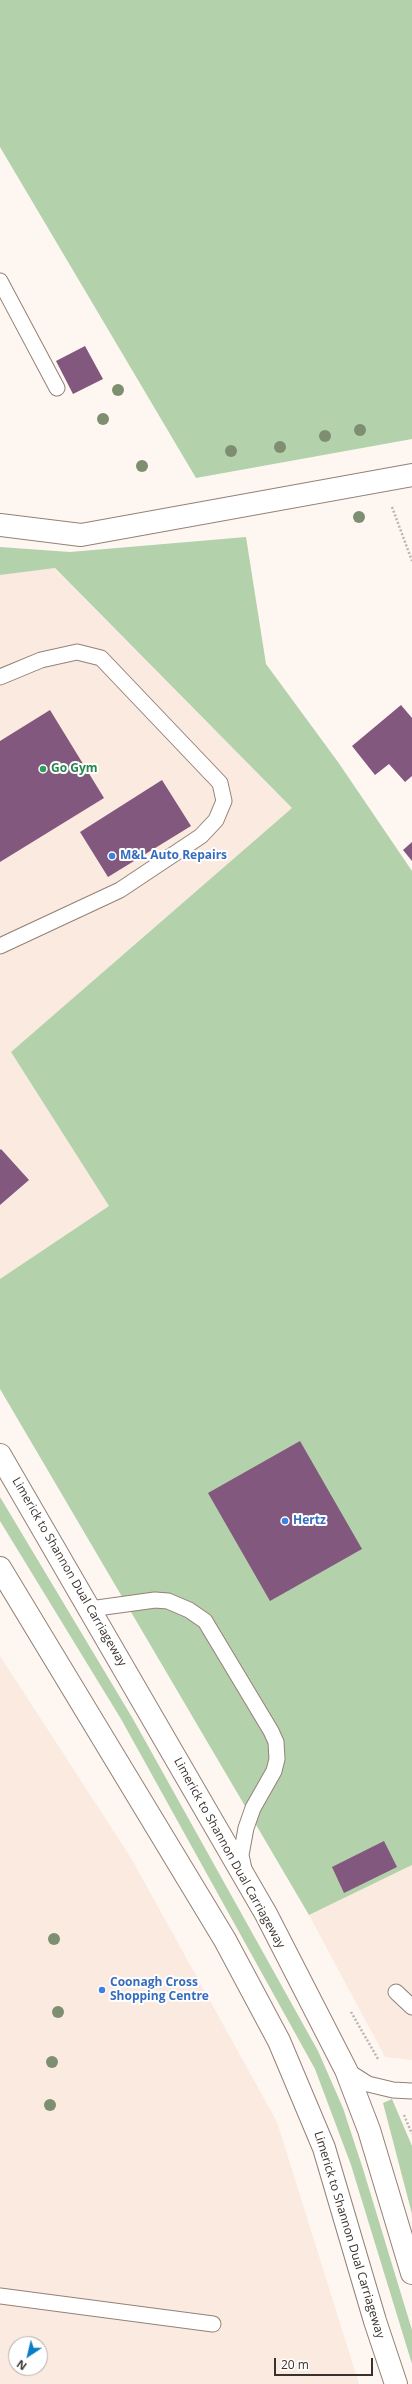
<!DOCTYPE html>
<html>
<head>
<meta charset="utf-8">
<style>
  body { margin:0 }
  #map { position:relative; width:412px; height:2384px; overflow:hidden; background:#fef6f1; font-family:"Open Sans",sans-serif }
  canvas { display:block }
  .north { position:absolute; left:8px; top:2336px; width:40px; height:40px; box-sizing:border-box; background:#fff; border:1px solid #b0adab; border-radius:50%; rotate:215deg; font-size:11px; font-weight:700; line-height:16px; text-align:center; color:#39312d }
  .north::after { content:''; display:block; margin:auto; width:14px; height:18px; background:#0b7dc7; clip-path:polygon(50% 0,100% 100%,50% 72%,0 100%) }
  .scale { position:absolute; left:274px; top:2358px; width:99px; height:18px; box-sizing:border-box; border:2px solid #39312d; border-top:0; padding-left:5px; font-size:12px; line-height:14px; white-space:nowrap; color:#39312d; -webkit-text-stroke:3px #fff; paint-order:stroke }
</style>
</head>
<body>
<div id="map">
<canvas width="412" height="2384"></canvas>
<div class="north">N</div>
<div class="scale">20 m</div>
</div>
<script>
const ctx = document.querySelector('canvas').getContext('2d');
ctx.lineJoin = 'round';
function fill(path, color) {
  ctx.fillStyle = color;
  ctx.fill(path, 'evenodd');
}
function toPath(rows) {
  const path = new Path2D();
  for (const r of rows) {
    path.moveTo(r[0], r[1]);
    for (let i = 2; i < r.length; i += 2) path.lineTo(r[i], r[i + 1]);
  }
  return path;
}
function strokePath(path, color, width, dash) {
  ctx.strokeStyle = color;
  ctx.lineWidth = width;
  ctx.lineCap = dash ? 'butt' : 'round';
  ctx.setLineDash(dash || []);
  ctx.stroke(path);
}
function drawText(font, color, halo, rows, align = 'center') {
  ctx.font = font + ' "Open Sans",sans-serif';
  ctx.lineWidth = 4;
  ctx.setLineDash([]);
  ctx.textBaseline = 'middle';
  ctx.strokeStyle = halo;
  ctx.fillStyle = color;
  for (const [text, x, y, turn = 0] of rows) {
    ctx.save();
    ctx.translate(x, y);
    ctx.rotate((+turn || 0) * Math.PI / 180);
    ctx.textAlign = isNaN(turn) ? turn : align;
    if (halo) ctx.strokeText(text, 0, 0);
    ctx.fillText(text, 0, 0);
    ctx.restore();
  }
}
const built = toPath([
  [54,568,292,808,11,1052,109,1206,0,1279,0,575],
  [0,1656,131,1858,277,2122,359,2384,0,2384],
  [16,2344,40,2344,40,2368,16,2368],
  [412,1865,412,2060,385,2057,309,1915]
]);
const green = toPath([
  [0,0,412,0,412,439,196,478,0,147],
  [246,537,266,664,338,762,412,871,412,1865,309,1915,0,1389,0,1279,109,1206,11,1052,292,808,55,568,0,575,0,547,70,552],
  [0,1497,133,1719,318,2051,343,2108,363,2169,412,2330,412,2364,351,2165,315,2069,121,1719,0,1521],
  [392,2099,412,2146,412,2214,383,2103]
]);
const building = toPath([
  [85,346,103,379,73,394,56,361],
  [401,705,412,718,412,776,405,782,389,764,375,775,352,746],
  [50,710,104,798,0,862,0,741],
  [162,780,191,826,108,877,80,832],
  [412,842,412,861,403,850],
  [1,1149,29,1180,0,1205,0,1150],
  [300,1441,362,1549,270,1601,208,1493],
  [384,1841,397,1867,344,1893,332,1867]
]);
const path = toPath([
  [392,507,412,561],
  [351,2012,378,2059],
  [404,2115,412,2134]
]);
const service = toPath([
  [0,281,57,388],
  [0,677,41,660,77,652,101,658,220,783,224,801,216,820,201,836,120,890,0,946],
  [90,1609,155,1600,168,1601,189,1610,205,1621,271,1731,276,1742,277,1759,274,1771,253,1808,246,1828,241,1855,244,1869],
  [396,1992,412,2007],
  [346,2070,368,2084,393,2090,412,2091],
  [0,2296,213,2324]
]);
const minor = toPath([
  [0,525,81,535,412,475]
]);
const secondary = toPath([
  [0,1455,266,1914,346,2070,369,2130,412,2273],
  [0,1568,225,1940,279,2041,324,2148,375,2321,396,2384]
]);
const trees = [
  [118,390],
  [103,419],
  [360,430],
  [325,436],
  [280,447],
  [231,451],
  [142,466],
  [359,517],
  [54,1939],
  [58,2012],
  [52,2062],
  [50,2105]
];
const markers = [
  [43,769,4,"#2e9e5b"],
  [112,856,4,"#3f7fe0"],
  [285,1521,4,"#3f7fe0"],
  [102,1990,4,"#3f7fe0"]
];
const leisureNames = [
  ["Go Gym",51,769]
];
const shopNames = [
  ["M&L Auto Repairs",120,856],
  ["Hertz",293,1521],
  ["Coonagh Cross",110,1983],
  ["Shopping Centre",110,1997]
];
const streetNames = [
  ["Limerick to Shannon Dual Carriageway",69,1572,60],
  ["Limerick to Shannon Dual Carriageway",229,1853,61],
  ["Limerick to Shannon Dual Carriageway",349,2235,73]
];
fill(built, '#fbeae0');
fill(green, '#b3d1ab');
fill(building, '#82587f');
strokePath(service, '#948177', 17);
strokePath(minor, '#948177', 24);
strokePath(secondary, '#948177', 24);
strokePath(path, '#bdb5b0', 2.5, [2, 2]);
strokePath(service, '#fff', 15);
strokePath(minor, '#fff', 22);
strokePath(secondary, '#fff', 22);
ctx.fillStyle = '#7e8f71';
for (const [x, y] of trees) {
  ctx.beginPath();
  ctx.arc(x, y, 6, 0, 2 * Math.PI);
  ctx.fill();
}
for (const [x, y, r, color] of markers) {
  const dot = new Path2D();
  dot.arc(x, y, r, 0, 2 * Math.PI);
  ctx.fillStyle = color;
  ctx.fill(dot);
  strokePath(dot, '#fff', 1.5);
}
drawText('bold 12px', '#27864d', '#fff', leisureNames, 'left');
drawText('bold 12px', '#366cbe', '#fff', shopNames, 'left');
drawText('12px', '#39312d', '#fff', streetNames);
</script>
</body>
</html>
